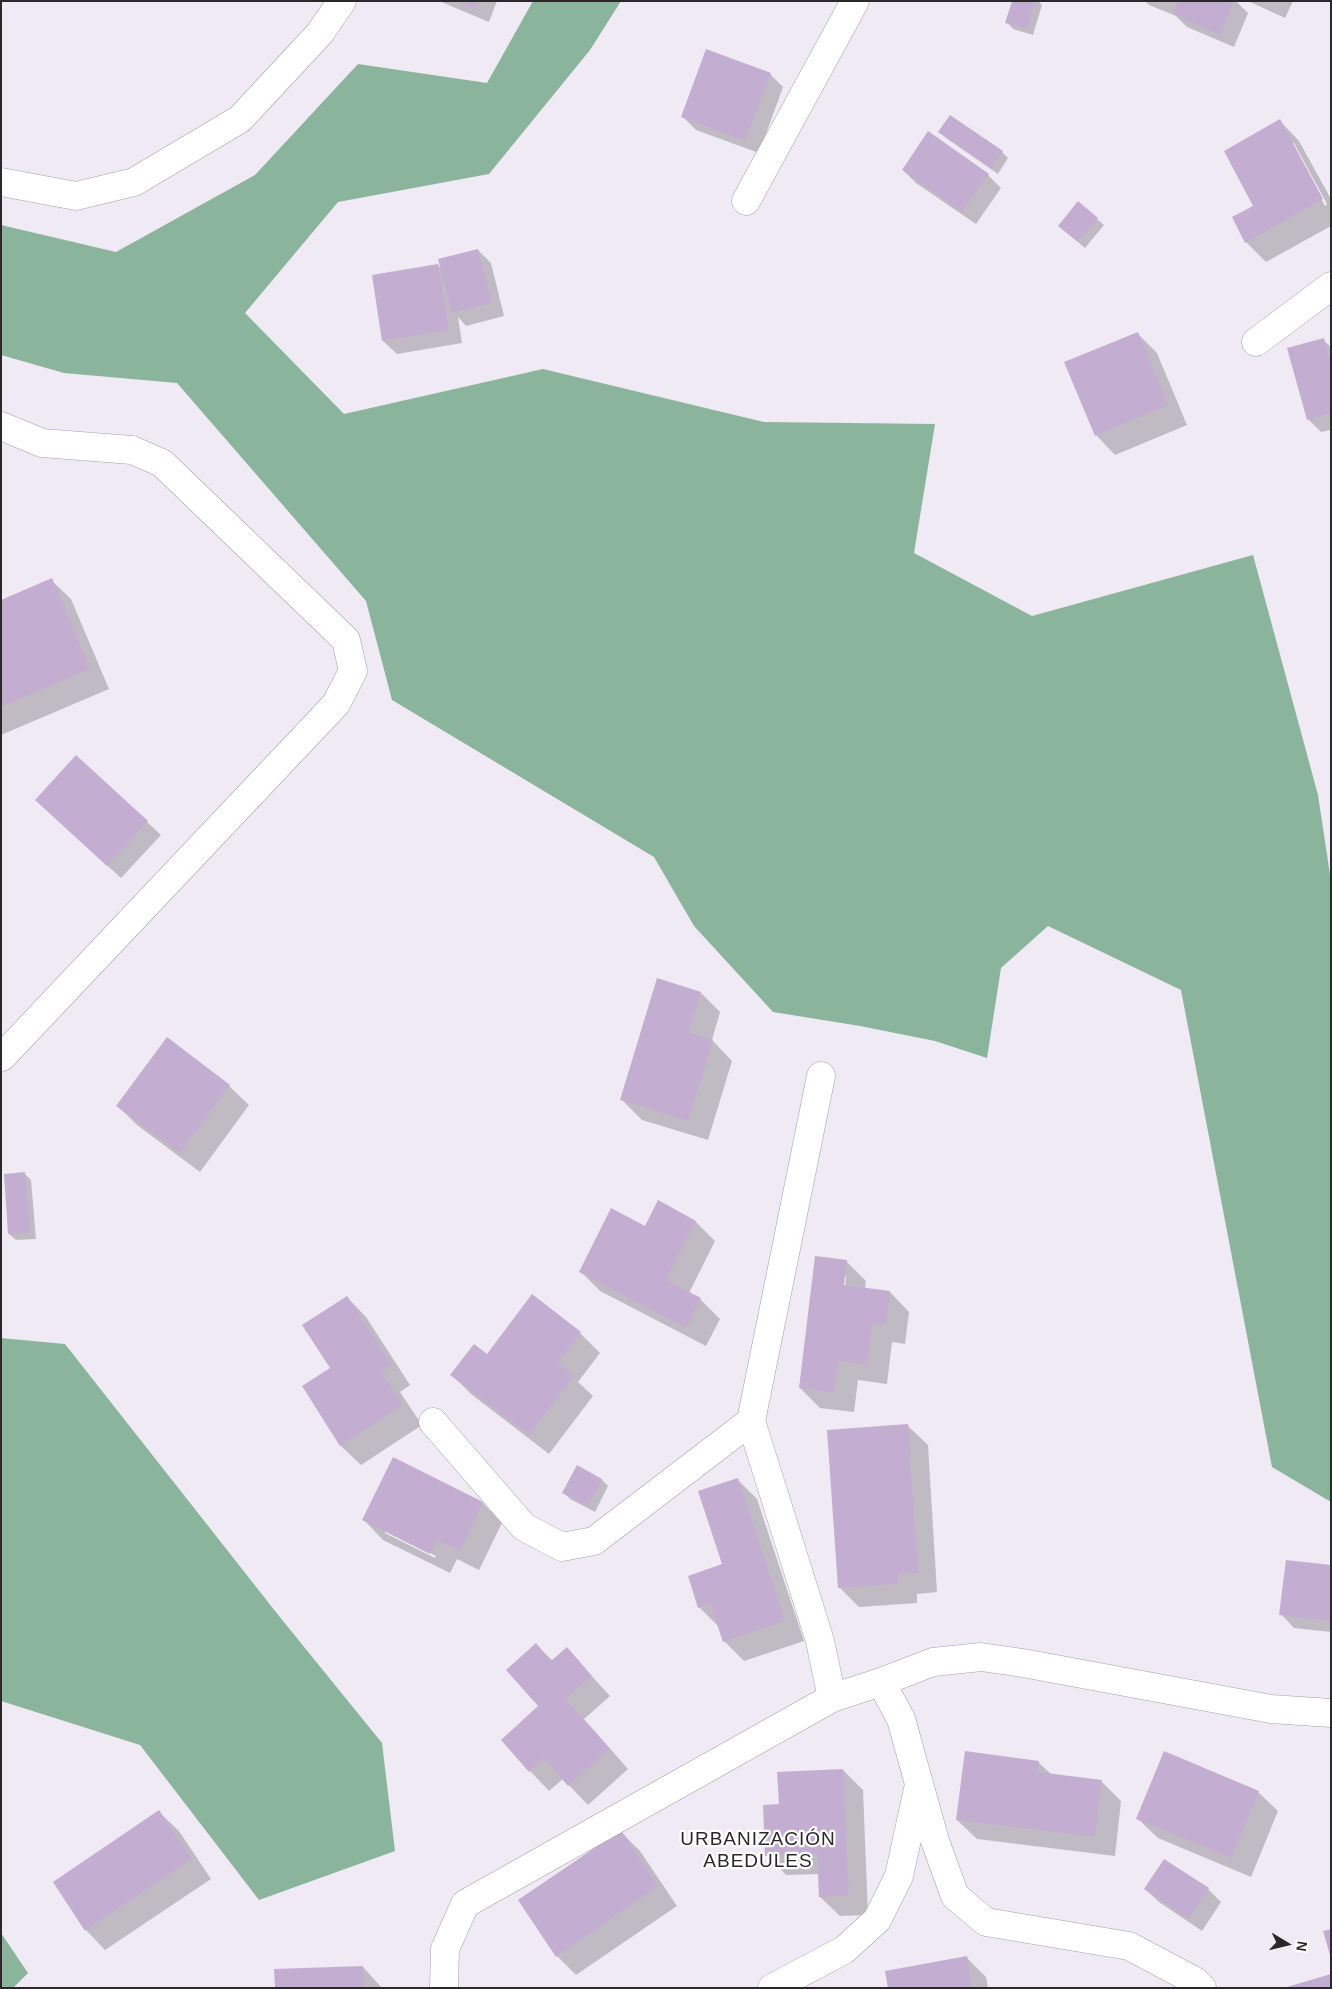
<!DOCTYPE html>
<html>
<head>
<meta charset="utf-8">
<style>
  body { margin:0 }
  #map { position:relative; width:1332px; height:1989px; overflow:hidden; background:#f0eaf4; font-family:Helvetica,sans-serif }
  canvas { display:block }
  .frame { position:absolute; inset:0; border:2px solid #2b282c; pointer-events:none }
  .north { position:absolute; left:1262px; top:1919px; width:50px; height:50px; -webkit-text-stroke:4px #fff; paint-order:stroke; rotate:99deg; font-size:14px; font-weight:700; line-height:20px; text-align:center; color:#2b282c }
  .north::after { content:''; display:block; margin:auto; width:18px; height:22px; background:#2b282c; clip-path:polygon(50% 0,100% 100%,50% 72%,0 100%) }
</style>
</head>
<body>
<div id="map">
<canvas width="1332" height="1989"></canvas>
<div class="frame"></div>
<div class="north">N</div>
</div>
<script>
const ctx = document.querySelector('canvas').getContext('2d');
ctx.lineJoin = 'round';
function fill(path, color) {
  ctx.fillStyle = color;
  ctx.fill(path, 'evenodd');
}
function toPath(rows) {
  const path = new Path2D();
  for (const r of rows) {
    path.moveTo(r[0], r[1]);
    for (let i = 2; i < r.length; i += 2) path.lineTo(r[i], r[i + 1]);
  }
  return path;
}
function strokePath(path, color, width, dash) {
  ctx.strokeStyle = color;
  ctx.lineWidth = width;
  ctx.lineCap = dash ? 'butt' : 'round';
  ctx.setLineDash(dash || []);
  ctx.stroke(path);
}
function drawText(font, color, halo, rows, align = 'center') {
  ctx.font = font + ' Helvetica,sans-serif';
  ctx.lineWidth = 4.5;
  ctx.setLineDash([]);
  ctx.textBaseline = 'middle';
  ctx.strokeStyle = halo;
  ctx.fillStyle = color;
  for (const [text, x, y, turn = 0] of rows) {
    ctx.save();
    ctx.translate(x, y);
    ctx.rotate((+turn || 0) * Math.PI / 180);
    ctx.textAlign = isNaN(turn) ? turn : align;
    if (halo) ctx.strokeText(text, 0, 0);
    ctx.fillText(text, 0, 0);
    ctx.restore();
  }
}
const forest = toPath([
  [533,1,621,1,590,50,489,174,338,202,245,313,344,414,543,369,764,422,935,424,914,553,1032,616,1253,555,1318,795,1331,881,1331,1502,1272,1467,1181,990,1048,926,1001,968,987,1058,935,1041,860,1026,773,1012,694,926,654,857,392,700,366,601,177,383,64,373,1,355,1,225,116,252,255,175,358,64,487,83],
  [1,1338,65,1344,279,1616,382,1743,395,1851,259,1900,140,1745,1,1701],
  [1,1933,28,1973,13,1988,1,1988]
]);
const shadow = toPath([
  [439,1,497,1,489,22],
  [1013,1,1038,1,1042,5,1033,35,1013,29,1007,22],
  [1145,1,1236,1,1248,13,1234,47,1187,27,1176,16,1149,5],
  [1248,1,1293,1,1285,18],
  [770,74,783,87,759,153,696,130,683,117],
  [1280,121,1299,141,1331,199,1331,226,1266,262,1246,242],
  [1291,143,1294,143,1327,204,1325,206],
  [940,132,1002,152,1008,158,998,174,946,138],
  [903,170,988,175,1001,188,976,224,916,183],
  [1097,219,1104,225,1085,248,1066,232],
  [478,250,491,263,504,316,466,326,458,317,462,343,397,354,383,341,438,265,442,270],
  [1137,333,1157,353,1187,425,1115,455,1096,435],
  [1323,340,1331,347,1331,430,1321,432,1308,419],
  [51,580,71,599,109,689,1,735,1,601],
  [76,756,161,835,121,878,50,813],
  [701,993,720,1012,712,1040,732,1061,708,1140,642,1120,622,1100],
  [229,1086,249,1105,200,1172,137,1125,118,1106],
  [25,1174,31,1180,36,1239,16,1240,9,1234],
  [696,1222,715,1241,689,1293,700,1299,720,1319,706,1346,600,1291,581,1272],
  [846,1261,866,1281,865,1289,890,1292,909,1312,905,1344,892,1342,887,1384,858,1380,854,1412,820,1408,800,1388],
  [844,1276,846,1276,845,1292,842,1291],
  [533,1296,580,1333,600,1353,578,1382,593,1396,549,1454,471,1394,452,1375,487,1356],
  [347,1297,366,1317,410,1385,400,1392,422,1425,361,1465,341,1446,304,1387,332,1368],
  [908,1426,928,1445,937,1592,917,1594,917,1603,859,1607,839,1587],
  [394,1459,483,1503,502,1523,479,1570,457,1559,450,1573,383,1540,364,1520],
  [385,1530,436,1556,435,1558,385,1533],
  [577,1466,602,1480,608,1486,595,1512,570,1499,564,1492],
  [737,1479,757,1499,804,1641,744,1661,724,1641,719,1627,699,1607,724,1565],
  [1331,1566,1331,1632,1294,1628,1281,1614],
  [536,1645,553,1661,567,1649,610,1696,584,1719,628,1769,588,1805,563,1779,549,1791,530,1771,540,1706],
  [1038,1762,1052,1775,1101,1781,1121,1801,1115,1856,977,1839,957,1820],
  [843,1770,863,1790,868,1915,840,1916,820,1897,819,1874,786,1875,767,1855,780,1806],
  [1258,1792,1278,1811,1251,1877,1158,1838,1138,1819],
  [159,1812,179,1831,211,1879,105,1950,86,1930],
  [621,1832,640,1851,677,1906,576,1975,557,1956],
  [1145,1889,1208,1889,1221,1902,1202,1931,1159,1902],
  [966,1957,986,1977,988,1988,889,1988],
  [363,1967,382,1988,276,1988]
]);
const building = toPath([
  [456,1,479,1,476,9],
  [1012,1,1035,1,1027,29,1005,23],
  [1178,1,1234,1,1220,35,1173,14],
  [706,49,771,73,745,141,681,117],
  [950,115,1003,151,991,168,938,132],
  [1280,119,1323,199,1245,243,1232,217,1253,206,1224,151],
  [928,131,989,174,962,212,902,170],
  [1078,201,1098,218,1078,242,1058,226],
  [478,249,492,303,452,313,438,259],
  [438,264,449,330,382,341,372,275],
  [1138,332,1168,405,1095,436,1064,362],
  [1324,338,1331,364,1331,413,1307,420,1287,348],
  [52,578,90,669,1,707,1,600],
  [76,755,148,821,107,866,35,800],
  [657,978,701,992,689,1032,713,1040,688,1121,620,1100],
  [167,1037,230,1085,180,1153,116,1106],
  [25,1172,30,1233,8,1234,4,1174],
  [658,1200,696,1221,666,1280,701,1298,686,1328,579,1272,611,1208,645,1226],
  [815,1256,847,1260,844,1285,890,1291,886,1325,873,1323,867,1365,838,1361,834,1393,799,1388],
  [532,1294,581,1332,558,1363,574,1376,529,1435,450,1375,474,1344,487,1354],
  [347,1296,392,1365,381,1372,403,1405,340,1446,302,1386,330,1368,302,1325],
  [908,1424,918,1573,898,1574,898,1584,838,1588,827,1430],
  [393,1457,483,1502,460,1551,437,1540,430,1554,362,1520],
  [577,1465,602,1479,588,1506,562,1493],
  [738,1478,785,1621,723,1642,710,1603,698,1608,688,1576,722,1564,698,1491],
  [1286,1560,1331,1565,1331,1621,1279,1615],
  [536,1643,551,1661,567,1647,592,1676,565,1699,610,1749,568,1786,544,1758,529,1772,501,1740,538,1706,506,1670],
  [965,1751,1039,1761,1038,1772,1102,1780,1095,1837,956,1820],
  [1164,1751,1259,1791,1231,1858,1136,1819],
  [843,1769,849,1896,819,1897,817,1854,765,1856,763,1805,779,1804,777,1772],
  [159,1810,192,1859,85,1931,53,1882],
  [621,1830,658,1886,556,1957,518,1900],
  [1164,1859,1209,1888,1189,1919,1144,1889],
  [1331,1929,1331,1955,1330,1955,1323,1931],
  [967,1956,972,1988,888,1988,885,1971],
  [363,1966,364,1988,275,1988,274,1969],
  [1331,1974,1331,1988,1287,1988,1287,1987]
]);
const minor = toPath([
  [1,182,76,196,134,182,240,119,320,33,342,1],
  [746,201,855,1],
  [1256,342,1331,286],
  [1,426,42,443,132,450,162,463,346,640,353,671,336,704,2,1057],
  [821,1076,751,1421,820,1641,832,1698],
  [433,1422,524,1527,562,1547,594,1541,751,1421],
  [881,1682,901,1719,935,1841,955,1896,986,1922,1129,1946,1195,1981,1202,1988],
  [444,1988,445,1949,465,1904,832,1698,881,1682,933,1662,981,1657,1023,1663,1271,1709,1331,1713],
  [772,1988,844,1950,877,1920,899,1876,918,1789]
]);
const neighbourhoodNames = [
  ["URBANIZACIÓN",758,1840],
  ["ABEDULES",758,1862]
];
fill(forest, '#8bb49c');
fill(shadow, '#0003');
fill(building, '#c3add1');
strokePath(minor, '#a5a0a9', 29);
strokePath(minor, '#fff', 28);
ctx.letterSpacing = '1px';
drawText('19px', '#2b282c', '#fff', neighbourhoodNames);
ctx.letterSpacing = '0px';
</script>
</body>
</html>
